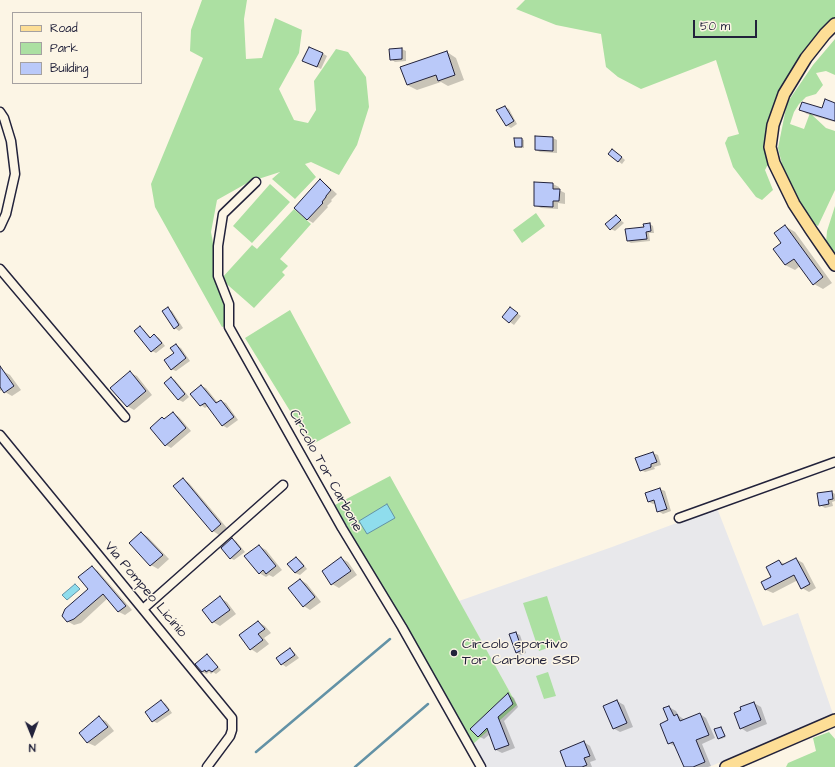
<!DOCTYPE html>
<html>
<head>
<meta charset="utf-8">
<style>
  body { margin:0 }
  #map { position:relative; width:835px; height:767px; overflow:hidden; background:#fcf5e5; font-family:"Architects Daughter",sans-serif }
  canvas { display:block }
  .legend { position:absolute; left:12px; top:12px; width:130px; height:72px; box-sizing:border-box; background:#fcf5e5; border:1px solid #a5a1a1; margin:0; padding:5px 7px; list-style:none; font-size:12px; color:#22223b }
  .legend li { display:flex; align-items:center; gap:8px; height:20px }
  .legend b { width:20px; border:1px solid #a5a1a1 }
  .north { position:absolute; left:12px; top:715px; width:40px; height:40px; -webkit-text-stroke:3px #fcf5e5; paint-order:stroke; rotate:179deg; font-size:11px; font-weight:700; line-height:16px; text-align:center; color:#22223b }
  .north::after { content:''; display:block; margin:auto; width:14px; height:18px; background:#22223b; clip-path:polygon(50% 0,100% 100%,50% 72%,0 100%) }
  .scale { position:absolute; left:693px; top:20px; width:64px; height:18px; box-sizing:border-box; border:2px solid #22223b; border-top:0; padding-left:5px; font-size:12px; line-height:14px; white-space:nowrap; color:#22223b; -webkit-text-stroke:3px #fcf5e5; paint-order:stroke }
</style>
</head>
<body>
<div id="map">
<canvas width="835" height="767"></canvas>
<ul class="legend">
<li><b style="height:5px;background:#fdde96"></b>Road</li>
<li><b style="height:11px;background:#ace0a2"></b>Park</li>
<li><b style="height:11px;background:#bac9f9"></b>Building</li>
</ul>
<div class="north">N</div>
<div class="scale">50 m</div>
</div>
<script>
const ctx = document.querySelector('canvas').getContext('2d');
ctx.lineJoin = 'round';
function fill(path, color) {
  ctx.fillStyle = color;
  ctx.fill(path, 'evenodd');
}
function toPath(rows) {
  const path = new Path2D();
  for (const r of rows) {
    path.moveTo(r[0], r[1]);
    for (let i = 2; i < r.length; i += 2) path.lineTo(r[i], r[i + 1]);
  }
  return path;
}
function strokePath(path, color, width, dash) {
  ctx.strokeStyle = color;
  ctx.lineWidth = width;
  ctx.lineCap = dash ? 'butt' : 'round';
  ctx.setLineDash(dash || []);
  ctx.stroke(path);
}
function drawText(font, color, halo, rows, align = 'center') {
  ctx.font = font + ' "Architects Daughter",sans-serif';
  ctx.lineWidth = 3;
  ctx.setLineDash([]);
  ctx.textBaseline = 'middle';
  ctx.strokeStyle = halo;
  ctx.fillStyle = color;
  for (const [text, x, y, turn = 0] of rows) {
    ctx.save();
    ctx.translate(x, y);
    ctx.rotate((+turn || 0) * Math.PI / 180);
    ctx.textAlign = isNaN(turn) ? turn : align;
    if (halo) ctx.strokeText(text, 0, 0);
    ctx.fillText(text, 0, 0);
    ctx.restore();
  }
}
const built = toPath([
  [717,508,763,626,798,613,833,714,709,767,486,767,472,745,517,705,459,601,612,547]
]);
const green = toPath([
  [202,0,247,0,244,19,246,59,262,58,275,18,302,30,299,53,279,89,294,120,308,123,316,110,314,81,336,49,348,52,366,77,369,107,357,145,339,175,311,162,305,164,316,177,295,199,272,179,280,172,249,182,217,200,211,232,219,276,231,324,222,327,155,207,151,184,203,58,190,51,191,30],
  [525,0,835,0,835,21,801,61,778,94,772,109,766,134,766,148,768,164,765,170,773,190,762,200,756,197,733,167,725,143,728,137,739,134,716,60,641,89,618,77,606,67,601,34,556,25,516,9],
  [835,39,835,75,826,71,816,73,823,85,816,94,806,97,799,104,794,112,790,124,804,129,810,113,826,128,835,131,835,190,818,226,812,223,784,172,778,148,787,103,813,65],
  [270,184,290,202,252,243,233,226],
  [835,206,835,255,826,243,827,231],
  [294,209,311,224,280,259,288,266,282,272,285,275,254,308,221,279,252,245,257,249],
  [536,213,545,226,522,243,513,230],
  [290,310,351,423,311,445,245,338],
  [390,476,517,705,472,745,335,505],
  [547,596,562,643,539,651,523,603],
  [548,672,556,696,544,699,536,676],
  [829,732,835,739,835,767,786,767,788,763,816,751,813,738]
]);
const water = toPath([
  [387,504,395,518,367,534,359,521,387,504],
  [75,584,80,589,67,600,62,595,75,584]
]);
const shadow = toPath([
  [402,49,406,51,406,61,395,62,391,59],
  [447,52,456,58,464,80,448,86,441,82,417,90,407,85],
  [322,53,327,56,321,69,304,61],
  [835,104,835,122,807,114,801,110,822,109],
  [505,107,509,109,517,124,511,128,506,125],
  [553,138,557,140,557,153,540,152,536,150],
  [522,139,524,140,524,148,516,147],
  [617,153,625,160,622,164,618,161],
  [320,181,326,184,337,194,331,200,332,201,327,206,328,207,313,223,308,220,295,208],
  [535,183,553,184,559,187,559,190,565,193,565,204,558,203,558,209,541,208,535,205],
  [616,216,624,223,615,231,611,229],
  [650,224,653,226,654,233,649,233,650,241,631,243,628,241],
  [785,226,795,232,832,283,823,289,814,284,800,266,795,270,785,265,782,243],
  [168,309,172,311,183,328,179,331,175,328],
  [514,311,521,316,514,325,503,317],
  [140,327,144,330,151,338,154,335,159,338,165,346,156,353,152,351],
  [176,345,181,348,190,361,176,371,171,369],
  [3,371,10,375,21,390,12,396,5,392,3,389,0,391,0,373],
  [130,373,137,376,152,395,134,410,127,406],
  [171,378,175,380,189,397,183,402,179,400,165,383],
  [201,386,206,388,218,403,221,401,226,403,238,420,227,428,222,425,208,406,205,408,201,405],
  [173,413,179,417,191,431,171,448,166,445,165,420],
  [653,453,658,455,661,465,654,467,655,469,645,472,641,470],
  [183,479,189,483,227,528,219,535,213,531],
  [660,489,665,491,671,511,663,514,658,511,656,503,653,504,649,502,646,493],
  [832,492,835,494,835,501,832,502,833,506,825,508,820,505],
  [142,533,148,537,169,559,158,569,151,565],
  [232,539,236,541,245,552,234,560,230,558],
  [259,546,266,550,282,570,273,577,269,575,266,577,259,573],
  [297,558,301,561,307,569,300,575,295,573,289,565],
  [341,558,348,562,357,575,339,588,332,584],
  [796,559,803,563,816,588,809,592,802,588,798,580,773,593,766,590,762,582,772,577,779,561,785,564],
  [92,567,98,571,132,610,125,615,119,612,108,598,81,623,74,625,67,621,89,589],
  [301,580,307,584,321,602,310,610,304,606],
  [220,598,227,602,236,614,220,626,213,622,203,610],
  [258,622,265,626,271,633,264,638,269,644,257,653,251,649],
  [515,633,520,635,526,653,521,655,516,652],
  [290,649,294,652,299,658,286,667,282,664],
  [207,655,211,658,221,670,216,674,213,672,211,674,209,672,207,674,202,672],
  [508,694,514,698,518,707,504,721,515,748,502,753,496,750,490,734,484,739,478,736],
  [161,701,166,704,172,713,157,723,153,721],
  [617,701,624,705,633,727,620,732,613,728],
  [754,703,761,707,767,724,747,732,741,728],
  [669,707,676,711,679,716,685,720,700,714,706,718,715,738,702,744,711,766,708,767,685,767,676,747,669,743],
  [99,718,106,721,114,731,95,746,88,743,80,733],
  [720,728,722,729,726,737,721,739,719,738],
  [584,742,590,746,596,760,590,762,592,767,567,767]
]);
const stream = toPath([
  [256,752,390,639],
  [355,767,428,704]
]);
const building = toPath([
  [309,47,323,53,317,67,302,61,309,47],
  [402,48,402,59,390,60,389,49,402,48],
  [447,51,455,75,438,81,436,75,407,85,400,67,447,51],
  [825,99,835,103,835,121,799,110,802,102,822,108,825,99],
  [505,106,514,121,506,126,496,110,505,106],
  [535,136,553,137,553,151,535,150,535,136],
  [514,138,522,138,522,147,515,147,514,138],
  [612,149,622,157,618,162,608,154,612,149],
  [320,179,331,190,326,196,326,197,322,202,323,203,307,220,294,208,320,179],
  [534,182,553,183,553,189,560,189,559,201,553,201,553,207,534,206,534,182],
  [616,215,621,220,610,230,605,224,616,215],
  [650,223,651,231,646,232,647,239,627,241,625,229,644,227,643,224,650,223],
  [785,225,823,277,813,285,794,259,785,265,773,249,781,243,774,233,785,225],
  [168,307,179,325,174,329,162,311,168,307],
  [510,307,518,313,509,323,502,317,510,307],
  [140,326,150,338,154,334,162,343,151,352,134,331,140,326],
  [176,344,186,358,171,370,164,360,174,353,170,348,176,344],
  [0,366,14,386,4,393,0,387,0,366],
  [130,371,146,391,127,407,110,388,130,371],
  [171,377,185,394,178,400,164,383,171,377],
  [201,385,216,403,221,400,234,417,222,426,205,403,200,406,190,394,201,385],
  [173,412,186,428,165,446,150,428,162,417,164,419,173,412],
  [653,452,657,462,651,464,651,467,640,471,635,458,653,452],
  [183,478,221,524,212,532,173,486,183,478],
  [660,488,667,509,657,512,654,500,648,502,645,493,660,488],
  [832,491,833,499,828,500,829,504,819,506,817,493,832,491],
  [141,532,163,555,150,566,129,543,141,532],
  [232,538,241,549,230,559,221,548,232,538],
  [259,545,276,566,266,574,263,570,259,574,244,556,259,545],
  [296,557,304,566,295,573,287,564,296,557],
  [341,557,351,571,331,585,322,571,341,557],
  [796,558,810,584,801,589,794,575,765,590,761,582,771,577,766,567,779,560,782,565,796,558],
  [92,566,126,606,118,612,103,594,74,619,67,622,62,616,65,609,88,589,78,577,92,566],
  [300,579,315,597,303,607,288,588,300,579],
  [220,596,230,610,212,623,202,610,220,596],
  [258,621,265,629,258,634,263,640,250,650,239,635,258,621],
  [516,632,522,650,516,653,509,634,516,632],
  [290,648,295,655,281,665,276,658,290,648],
  [207,654,218,667,212,672,209,670,206,672,205,670,202,672,195,664,207,654],
  [508,693,513,704,498,717,509,745,495,750,487,728,478,737,470,729,508,693],
  [161,700,169,710,152,722,145,712,161,700],
  [617,700,627,723,613,729,603,706,617,700],
  [754,702,761,720,740,729,734,713,741,710,740,707,754,702],
  [669,706,674,716,677,714,680,721,700,713,709,735,696,740,705,762,693,767,684,767,673,742,668,744,660,724,668,720,663,708,669,706],
  [99,716,108,727,87,743,79,733,99,716],
  [721,727,725,736,718,739,714,729,721,727],
  [584,741,590,756,584,758,587,765,582,767,566,767,560,751,584,741]
]);
const minor = toPath([
  [0,112,4,118,11,141,15,174,6,214,0,227],
  [256,182,223,214,218,246,218,276,229,304,229,327,342,528,402,627,481,767],
  [0,269,125,417],
  [0,435,232,718,232,730,230,736,207,767],
  [679,518,835,462],
  [143,609,283,485]
]);
const major = toPath([
  [835,24,825,34,806,58,784,94,773,125,770,147,774,163,794,204,811,230,835,265],
  [726,767,835,720]
]);
const markers = [
  [454,653,4,"#22223b"]
];
const streetNames = [
  ["Circolo Tor Carbone",325,471,61],
  ["Via Pompeo Licinio",145,590,50]
];
const poiNames = [
  ["Circolo sportivo",462,645],
  ["Tor Carbone SSD",462,661]
];
fill(built, '#e8e8eb');
fill(green, '#ace0a2');
fill(water, '#8fdded');
strokePath(water, '#6392a6', 1);
fill(shadow, '#0003');
strokePath(stream, '#6392a6', 2.5);
fill(building, '#bac9f9');
strokePath(building, '#22223b', 1);
strokePath(minor, '#22223b', 11);
strokePath(major, '#22223b', 14);
strokePath(minor, '#fcf5e5', 8);
strokePath(major, '#fdde96', 11);
for (const [x, y, r, color] of markers) {
  const dot = new Path2D();
  dot.arc(x, y, r, 0, 2 * Math.PI);
  ctx.fillStyle = color;
  ctx.fill(dot);
  strokePath(dot, '#fcf5e5', 1.5);
}
drawText('14px', '#22223b', '#fcf5e5', streetNames);
drawText('14px', '#22223b', '#fcf5e5', poiNames, 'left');
</script>
</body>
</html>
